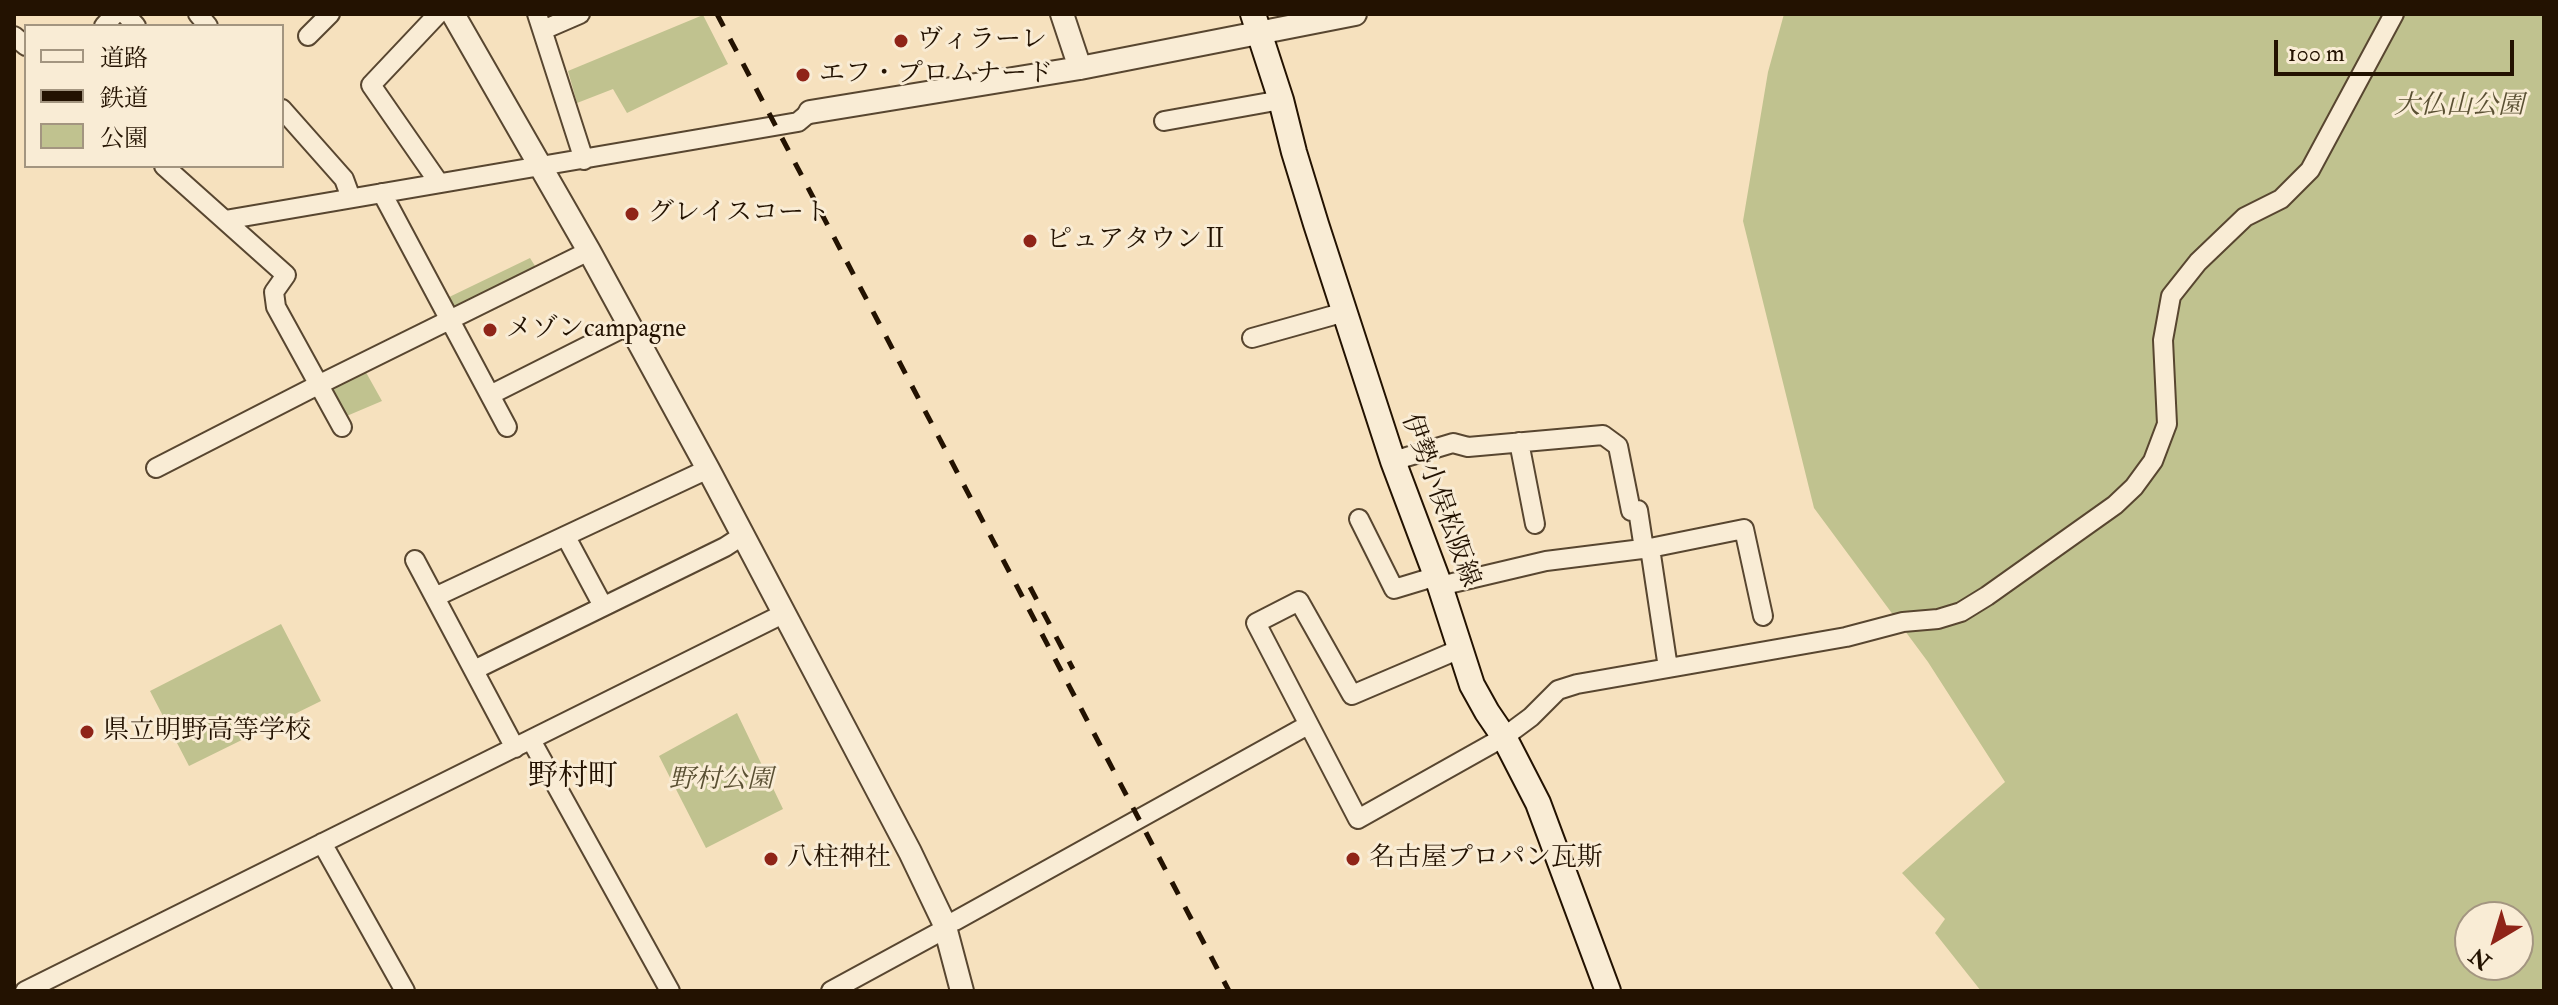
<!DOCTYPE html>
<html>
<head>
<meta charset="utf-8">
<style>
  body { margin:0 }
  #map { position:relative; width:2558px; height:1005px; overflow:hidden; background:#f6e1be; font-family:"IM FELL Double Pica","Noto Serif JP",serif }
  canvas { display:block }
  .frame { position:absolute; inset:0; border:16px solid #231201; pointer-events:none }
  .legend { position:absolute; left:24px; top:24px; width:260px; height:144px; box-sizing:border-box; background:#f9ecd5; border:2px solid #a39580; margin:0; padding:10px 14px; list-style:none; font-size:24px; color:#231201 }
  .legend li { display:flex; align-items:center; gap:16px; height:40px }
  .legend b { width:40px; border:2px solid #a39580 }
  .north { position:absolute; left:2454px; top:901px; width:80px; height:80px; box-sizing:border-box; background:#f9ecd5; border:2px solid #a39580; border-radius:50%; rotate:218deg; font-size:22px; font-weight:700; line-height:32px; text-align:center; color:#231201 }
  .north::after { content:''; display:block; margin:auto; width:28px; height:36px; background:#8f2418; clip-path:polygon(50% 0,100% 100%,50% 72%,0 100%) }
  .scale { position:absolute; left:2274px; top:40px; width:240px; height:36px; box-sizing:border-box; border:4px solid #231201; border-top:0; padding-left:10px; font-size:24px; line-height:28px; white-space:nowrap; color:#231201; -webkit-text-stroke:6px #f9ecd5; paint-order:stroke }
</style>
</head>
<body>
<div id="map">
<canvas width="2558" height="1005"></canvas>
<div class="frame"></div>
<ul class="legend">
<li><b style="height:10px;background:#f9ecd5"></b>道路</li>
<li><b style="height:10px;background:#231201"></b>鉄道</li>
<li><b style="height:22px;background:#c0c28f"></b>公園</li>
</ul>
<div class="north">N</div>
<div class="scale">100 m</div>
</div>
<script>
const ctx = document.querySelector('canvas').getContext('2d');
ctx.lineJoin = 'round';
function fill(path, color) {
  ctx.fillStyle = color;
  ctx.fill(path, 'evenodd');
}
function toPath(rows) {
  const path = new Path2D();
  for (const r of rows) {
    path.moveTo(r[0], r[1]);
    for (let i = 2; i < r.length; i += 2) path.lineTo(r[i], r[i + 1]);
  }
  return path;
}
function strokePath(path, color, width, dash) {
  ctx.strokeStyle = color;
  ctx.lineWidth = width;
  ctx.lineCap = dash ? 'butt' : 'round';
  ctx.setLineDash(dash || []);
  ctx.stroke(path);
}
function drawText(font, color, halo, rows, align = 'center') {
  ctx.font = font + ' "IM FELL Double Pica","Noto Serif JP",serif';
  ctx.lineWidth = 6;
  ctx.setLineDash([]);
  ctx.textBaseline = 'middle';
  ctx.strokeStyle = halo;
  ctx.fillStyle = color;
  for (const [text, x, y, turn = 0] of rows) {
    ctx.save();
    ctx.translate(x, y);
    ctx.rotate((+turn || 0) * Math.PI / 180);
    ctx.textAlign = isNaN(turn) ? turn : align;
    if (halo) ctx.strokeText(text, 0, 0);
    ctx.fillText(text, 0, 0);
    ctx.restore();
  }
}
const green = toPath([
  [1784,14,2544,14,2544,991,1981,991,1935,933,1945,919,1902,873,2005,782,1928,662,1814,508,1743,221,1768,72],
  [2470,917,2518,917,2518,965,2470,965],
  [703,15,728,64,627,113,613,89,577,103,568,71],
  [530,258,537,269,450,313,443,300],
  [363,367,382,401,342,418,325,388],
  [281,624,321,701,189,766,150,691],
  [737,713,783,809,706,848,659,756]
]);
const minor = toPath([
  [125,14,136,26],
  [198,14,208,26],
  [438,14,371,85,439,183],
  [537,14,584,160],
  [104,26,115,14],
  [543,30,580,14],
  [14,36,26,46],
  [308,36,330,14],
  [282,109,344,179,351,198],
  [1164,121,1281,100],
  [164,166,286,275,274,292,276,307,342,427],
  [382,193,507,427],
  [225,220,798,122,810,112],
  [1252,338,1345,312],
  [490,395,629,325],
  [1519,442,1535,524],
  [1393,461,1453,443,1468,447,1603,435,1618,446,1631,511,1638,510,1644,549],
  [156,468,318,385,589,251],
  [1359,519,1394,589,1437,576],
  [566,537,603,606],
  [415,560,515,748],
  [1440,586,1546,561,1650,548],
  [435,597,708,469],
  [1460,649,1352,695,1299,601,1256,623,1358,819,1504,737,1531,717,1558,690,1577,684,1846,637,1903,622,1938,619,1961,612,1987,596,2115,505,2134,487,2153,461,2167,424,2163,340,2171,296,2198,262,2245,217,2281,199,2310,170,2394,14],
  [1668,668,1650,548,1744,529,1763,616],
  [474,670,725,547,742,536],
  [531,740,670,991],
  [322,843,405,991],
  [944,923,955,921,1308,725],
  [25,991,783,614],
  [831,991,945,929]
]);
const tertiary = toPath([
  [453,14,589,251,708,469,910,852,944,923,962,991],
  [1062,14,1080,68],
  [810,112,1080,68,1355,14]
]);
const secondary = toPath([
  [1253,14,1281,100,1294,152,1316,224,1393,461,1440,586,1472,685,1487,712,1504,737,1538,803,1608,991]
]);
const rail = toPath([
  [717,14,1229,991],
  [1030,587,1073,669]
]);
const markers = [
  [901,41,8,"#8f2418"],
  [803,75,8,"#8f2418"],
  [632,214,8,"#8f2418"],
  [1030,241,8,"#8f2418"],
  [490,330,8,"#8f2418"],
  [87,732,8,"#8f2418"],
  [771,859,8,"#8f2418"],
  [1353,859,8,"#8f2418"]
];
const poiNames = [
  ["ヴィラーレ",917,41],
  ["エフ・プロムナード",819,75],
  ["グレイスコート",648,214],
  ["ピュアタウンⅡ",1046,241],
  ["メゾンcampagne",506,330],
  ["県立明野高等学校",103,732],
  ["八柱神社",787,859],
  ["名古屋プロパン瓦斯",1369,859]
];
const parkNames = [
  ["大仏山公園",2459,107],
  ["野村公園",721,781]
];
const streetNames = [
  ["伊勢小俣松阪線",1439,501,70]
];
const quarterNames = [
  ["野村町",573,779]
];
fill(green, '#c0c28f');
strokePath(minor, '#584630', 22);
strokePath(tertiary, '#584630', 26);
strokePath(secondary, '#231201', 28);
strokePath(minor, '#f9ecd5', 18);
strokePath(tertiary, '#f9ecd5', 22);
strokePath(secondary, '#f9ecd5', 24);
strokePath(rail, '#231201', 5, [14, 14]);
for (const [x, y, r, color] of markers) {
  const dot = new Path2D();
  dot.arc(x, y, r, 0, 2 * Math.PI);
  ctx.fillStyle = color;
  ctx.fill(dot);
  strokePath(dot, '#f9ecd5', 3);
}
drawText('26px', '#231201', '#f9ecd5', poiNames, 'left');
drawText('italic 26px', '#5a5033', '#f9ecd5', parkNames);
drawText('26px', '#231201', '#f9ecd5', streetNames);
drawText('30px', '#231201', '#f9ecd5', quarterNames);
</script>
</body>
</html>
